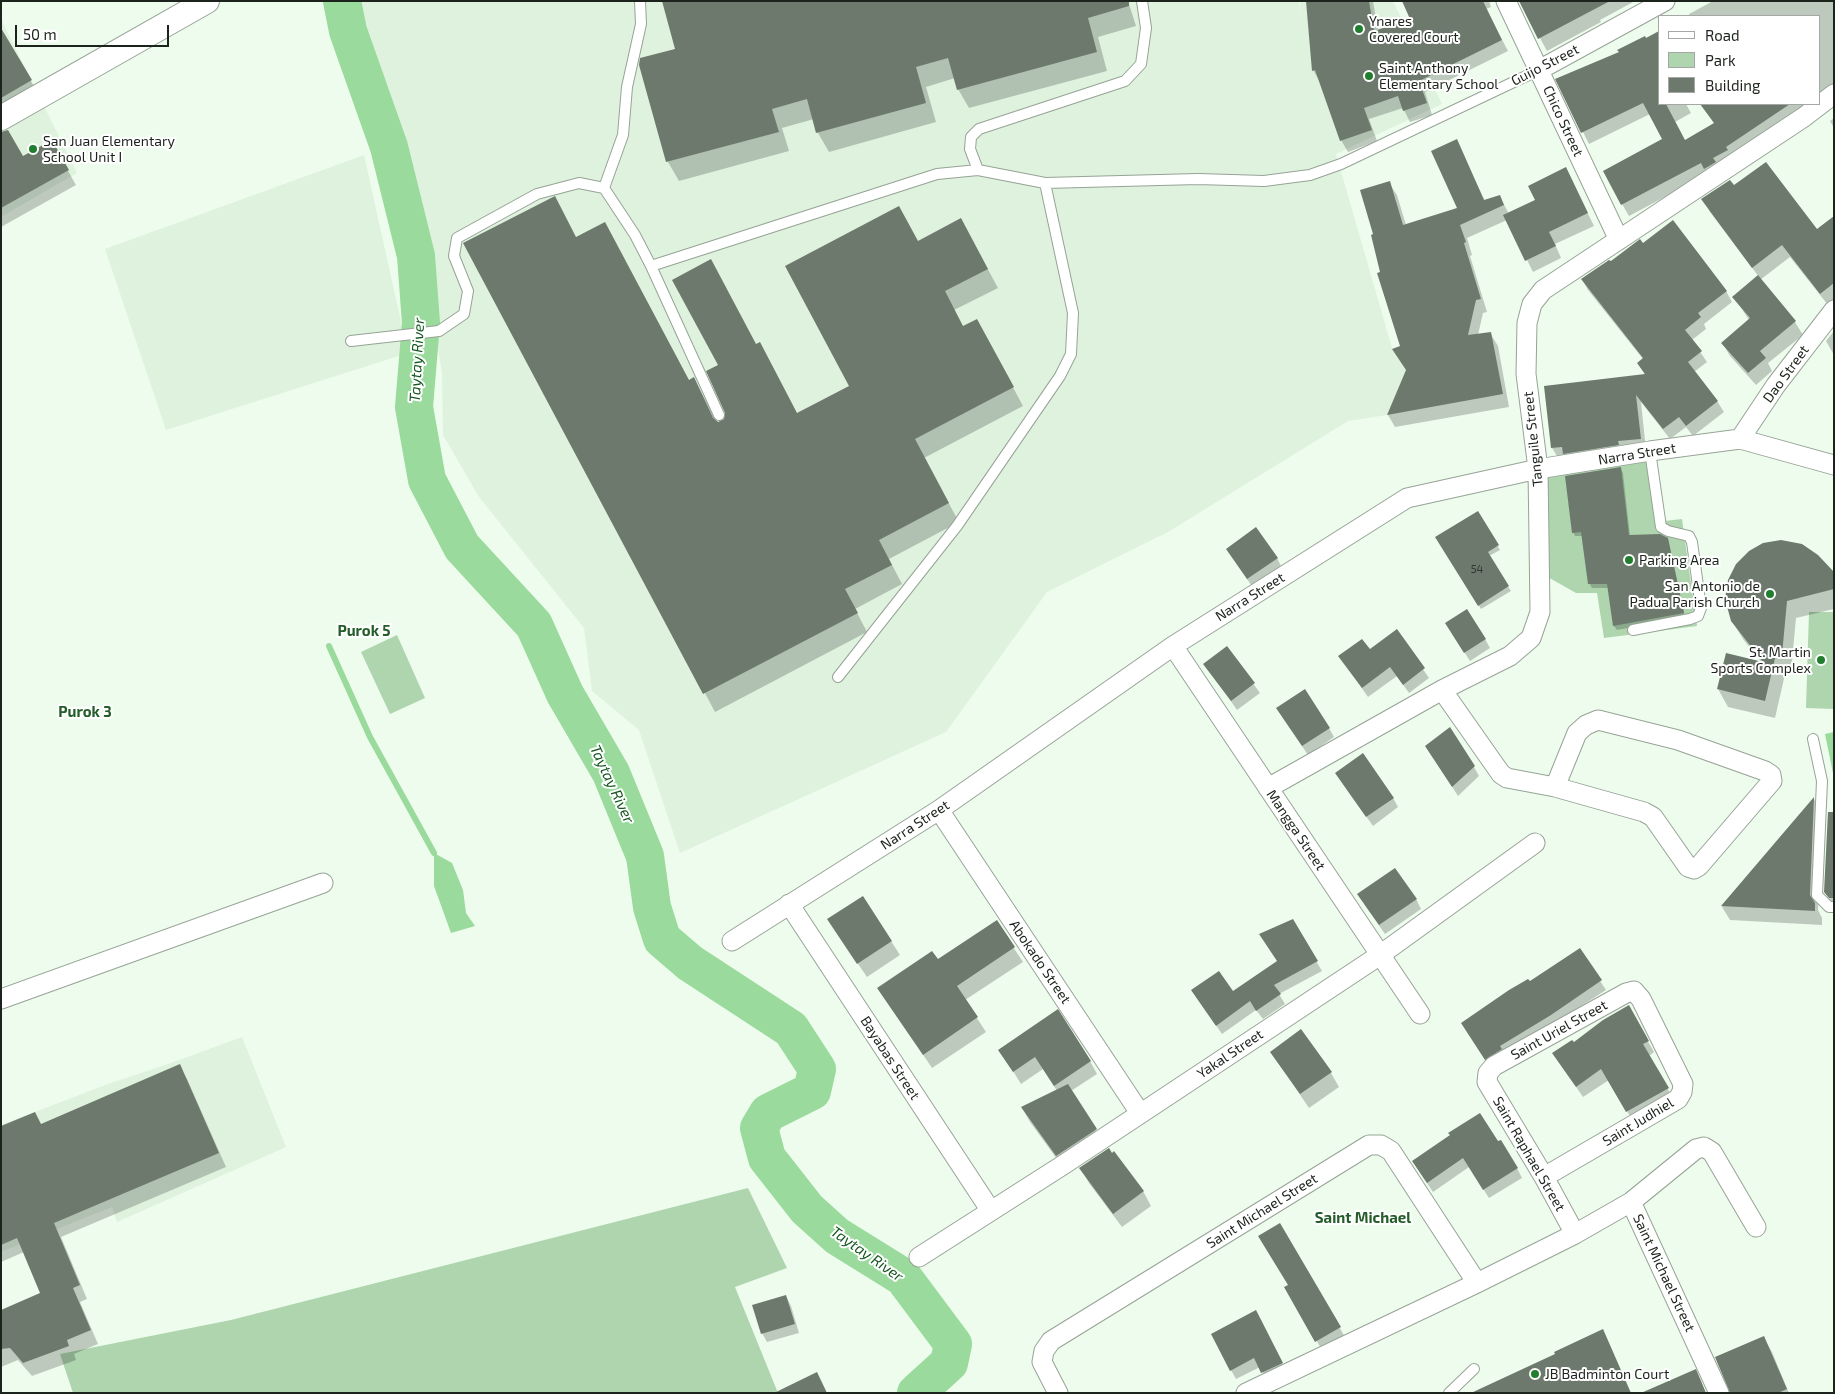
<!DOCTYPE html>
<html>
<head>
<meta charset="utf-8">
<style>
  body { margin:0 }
  #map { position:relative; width:1835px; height:1394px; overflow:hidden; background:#eefcee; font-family:"Exo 2",sans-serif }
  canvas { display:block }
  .frame { position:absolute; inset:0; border:2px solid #1c221c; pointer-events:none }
  .legend { position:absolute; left:1658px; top:15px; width:162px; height:90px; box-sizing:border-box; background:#fff; border:1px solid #a4a7a4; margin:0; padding:6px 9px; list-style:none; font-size:15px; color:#1c221c }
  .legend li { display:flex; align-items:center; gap:10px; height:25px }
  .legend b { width:25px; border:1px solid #a4a7a4 }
  .scale { position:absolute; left:15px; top:25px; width:154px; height:22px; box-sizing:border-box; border:2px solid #1c221c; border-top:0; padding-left:6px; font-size:15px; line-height:18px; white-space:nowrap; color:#1c221c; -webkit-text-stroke:4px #fff; paint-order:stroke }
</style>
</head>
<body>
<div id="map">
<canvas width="1835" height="1394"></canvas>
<div class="frame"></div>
<ul class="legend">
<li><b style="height:6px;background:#fff"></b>Road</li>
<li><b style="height:14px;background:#aed5ae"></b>Park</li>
<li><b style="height:14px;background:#6c796c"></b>Building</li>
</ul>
<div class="scale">50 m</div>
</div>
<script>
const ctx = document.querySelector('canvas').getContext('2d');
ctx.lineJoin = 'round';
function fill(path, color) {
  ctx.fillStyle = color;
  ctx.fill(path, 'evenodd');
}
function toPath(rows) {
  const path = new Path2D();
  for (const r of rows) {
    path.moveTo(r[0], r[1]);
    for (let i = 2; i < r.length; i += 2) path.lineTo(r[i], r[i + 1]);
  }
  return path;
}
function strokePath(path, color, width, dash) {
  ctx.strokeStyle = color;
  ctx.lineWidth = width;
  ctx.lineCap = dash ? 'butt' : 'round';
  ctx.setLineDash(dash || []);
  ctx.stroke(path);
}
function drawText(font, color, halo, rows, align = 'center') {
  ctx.font = font + ' "Exo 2",sans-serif';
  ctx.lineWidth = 4;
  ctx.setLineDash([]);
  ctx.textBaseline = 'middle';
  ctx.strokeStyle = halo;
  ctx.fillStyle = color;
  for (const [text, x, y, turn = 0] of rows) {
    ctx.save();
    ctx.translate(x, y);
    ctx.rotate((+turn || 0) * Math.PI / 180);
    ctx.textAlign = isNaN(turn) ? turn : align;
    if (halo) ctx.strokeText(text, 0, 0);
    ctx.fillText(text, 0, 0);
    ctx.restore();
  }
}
const built = toPath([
  [349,1,1299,1,1300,14,1300,1,1393,1,1442,104,1336,154,1392,348,1406,370,1387,415,1348,421,1168,532,1047,592,946,732,680,853,639,730,592,691,584,628,479,497,443,435,442,373,418,222,400,133,376,62],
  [1,19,35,88,1,108],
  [42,102,77,173,1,217,1,125],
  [364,155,408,353,166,430,105,249],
  [242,1037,286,1147,117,1222,112,1207,1,1252,1,1125,108,1084,168,1064]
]);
const green = toPath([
  [1645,455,1655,522,1682,519,1697,626,1604,638,1597,593,1576,593,1546,576,1545,468],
  [1809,612,1834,612,1834,709,1806,708],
  [397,635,425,698,390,714,361,652],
  [748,1188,787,1268,735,1287,778,1393,73,1393,60,1354,231,1320]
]);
const water = toPath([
  [1834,732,1834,778,1825,734],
  [434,853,452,863,463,890,466,913,475,926,451,933,434,886]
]);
const shadow = toPath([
  [1128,1,1136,26,1098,37,1107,71,969,108,958,89,955,78,926,87,936,122,829,152,818,133,814,119,782,128,789,151,679,181,668,162,640,65],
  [1307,1,1373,1,1378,31,1412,20,1403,1,1489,1,1491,7,1486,9,1508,51,1425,92,1432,115,1410,122,1403,108,1369,119,1377,141,1348,152,1341,140,1320,82,1313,70],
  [1520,1,1635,1,1600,20,1601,22,1547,51],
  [1713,1,1834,1,1834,90,1819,100,1819,16,1690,16,1689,14],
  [1,35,11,47,39,95,1,116],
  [1557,80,1659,104,1686,104,1691,113,1675,122,1685,141,1715,124,1707,111,1716,104,1813,104,1708,174,1629,216,1622,204,1664,140,1650,114,1589,144],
  [1834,118,1834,128,1830,121],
  [1,137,23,157,51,141,76,185,1,227],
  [1456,141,1485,201,1500,197,1509,214,1572,181,1594,226,1555,244,1561,258,1533,272,1507,220,1467,238,1472,255,1470,256,1487,312,1483,313,1478,335,1490,333,1498,346,1509,407,1395,427,1388,415,1407,371,1402,347,1382,272,1374,235,1389,183,1397,195,1406,225,1459,209],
  [1734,187,1816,231,1834,218,1834,301,1828,305,1790,257,1760,280,1795,322,1803,335,1768,363,1772,371,1756,385,1730,356,1723,344,1749,320,1734,297,1759,277,1710,212,1703,199],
  [971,238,998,288,954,310,963,327,987,339,1023,406,924,458,959,522,889,559,902,584,855,609,867,632,715,712,465,244,577,239,689,381,694,379,718,423,725,420,756,346,797,414,851,386,918,242],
  [1582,279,1726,291,1732,302,1704,324,1706,329,1692,340,1707,362,1694,372,1717,401,1724,412,1693,436,1686,427,1670,439,1641,402,1646,450,1559,459,1552,448,1645,375,1638,363,1643,359,1588,290],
  [1834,331,1834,355,1826,341],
  [1620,468,1623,473,1630,536,1667,539,1669,544,1685,617,1617,630,1614,626,1609,588,1592,588,1589,583,1583,536,1575,536,1573,532],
  [1478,513,1500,550,1489,556,1511,591,1481,609,1437,538],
  [1233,558,1277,558,1282,568,1253,588],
  [1834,574,1834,609,1796,618,1791,672,1786,670,1775,718,1728,707,1718,689,1762,663,1743,639,1732,621],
  [1397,631,1429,678,1409,693,1397,676,1368,697,1340,657,1369,651],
  [1452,633,1485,639,1490,648,1470,661],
  [1227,648,1260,693,1237,710,1205,664],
  [1283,718,1329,728,1334,737,1308,755],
  [1432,755,1474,767,1479,776,1458,796],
  [1342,782,1393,798,1398,807,1373,826],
  [1814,799,1822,813,1818,910,1822,918,1822,925,1730,920,1722,907],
  [1834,814,1834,905,1825,892],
  [1416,899,1421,909,1385,934,1364,904],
  [1292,920,1322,971,1279,994,1285,1004,1263,1019,1256,1010,1222,1034,1192,991,1233,992,1278,962],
  [996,921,1023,962,965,1000,986,1032,932,1068,879,989,938,961],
  [837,933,891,941,900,955,867,977],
  [1580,950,1606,990,1504,1056,1491,1068,1468,1033,1529,983],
  [1628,1007,1654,1052,1649,1056,1674,1100,1634,1123,1609,1080,1583,1097,1561,1065],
  [1000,1050,1090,1061,1097,1074,1071,1091,1104,1144,1065,1170,1030,1122,1022,1108,1057,1091,1043,1069,1021,1084],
  [1271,1052,1331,1073,1339,1087,1309,1108],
  [179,1066,187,1079,226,1167,61,1237,87,1299,80,1302,98,1344,74,1354,76,1360,32,1376,18,1360,1,1367,1,1311,42,1294,24,1252,1,1262,1,1128,41,1125],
  [1451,1136,1517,1168,1522,1178,1489,1198,1469,1167,1433,1192,1419,1171],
  [1080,1168,1143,1191,1151,1206,1122,1227,1089,1183],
  [1279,1224,1345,1337,1322,1350,1286,1288,1289,1286],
  [786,1296,791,1306,799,1333,767,1342,762,1333],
  [1261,1320,1287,1373,1268,1382,1260,1367,1236,1379,1231,1370],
  [1764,1338,1772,1352,1789,1393,1730,1393]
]);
const stream = toPath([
  [329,646,370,737,434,853]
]);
const river = toPath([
  [342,1,348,31,389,147,416,256,421,323,414,407,427,480,462,547,534,625,565,694,611,773,645,856,652,907,662,939,690,963,791,1029,817,1069,812,1091,768,1113,759,1128,767,1158,807,1209,837,1236,903,1277,953,1344,949,1363,916,1393]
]);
const building = toPath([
  [662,1,1129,1,1129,6,1088,18,1097,52,957,90,948,58,916,67,926,103,816,133,807,99,772,109,779,132,666,162,639,65,640,58,675,49],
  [1306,1,1369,1,1374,31,1410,19,1402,1,1483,1,1502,40,1419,81,1427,103,1403,111,1398,96,1364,108,1372,130,1340,141,1315,70,1312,71],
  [1519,1,1610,1,1538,39],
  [1,28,32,80,1,98],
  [1659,31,1659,104,1666,104,1685,140,1714,123,1700,104,1790,104,1726,147,1728,150,1713,158,1716,162,1704,169,1701,163,1621,205,1603,171,1662,139,1643,103,1581,133,1555,79,1619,52,1617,50,1645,36,1646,38],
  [8,130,23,156,52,140,69,170,1,208,1,132],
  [1457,139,1484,200,1500,195,1504,205,1460,225,1466,242,1464,243,1481,299,1476,300,1468,335,1491,332,1503,394,1387,415,1406,370,1392,349,1400,346,1377,273,1380,272,1371,235,1373,234,1360,190,1390,181,1403,225,1457,208,1431,151],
  [1766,162,1817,229,1834,216,1834,283,1820,294,1782,245,1752,268,1701,199,1730,180,1734,185],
  [1566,167,1588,213,1549,232,1556,246,1525,261,1503,215,1535,200,1528,186],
  [555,196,576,237,605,222,689,380,694,377,713,418,718,422,724,419,725,413,706,371,718,365,672,280,711,259,756,344,760,342,797,413,849,386,785,266,899,206,918,241,961,218,988,269,945,291,963,326,977,319,1014,387,915,439,949,503,879,540,892,565,845,589,858,613,703,694,463,243],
  [1673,220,1727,291,1698,313,1701,317,1685,330,1702,351,1688,362,1718,401,1686,426,1679,417,1663,429,1636,395,1641,439,1618,441,1619,445,1563,454,1562,447,1551,448,1544,386,1645,374,1637,363,1643,358,1581,279,1609,260,1611,261,1640,239,1643,243],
  [1758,275,1796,321,1760,351,1766,358,1748,373,1721,343,1750,318,1732,297],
  [1621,467,1629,535,1660,534,1668,538,1684,613,1613,626,1607,584,1588,584,1581,532,1572,533,1565,476],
  [1478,511,1499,545,1488,552,1509,586,1478,606,1435,537],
  [1256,527,1278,558,1247,579,1226,549],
  [1781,540,1802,544,1818,555,1834,572,1834,589,1787,601,1782,655,1776,654,1765,701,1717,689,1726,653,1763,662,1731,621,1725,599,1728,580,1736,564,1749,551,1763,543],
  [1467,609,1486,639,1464,653,1445,623],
  [1397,629,1425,668,1403,685,1390,667,1362,688,1338,656,1362,639,1370,649],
  [1227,646,1255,683,1231,701,1203,664],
  [1305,689,1330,728,1302,746,1276,708],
  [1450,727,1475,766,1452,787,1425,746],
  [1363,753,1394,798,1366,817,1335,773],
  [1814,797,1810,895,1815,903,1815,911,1721,906],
  [1828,812,1834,812,1834,898,1829,898,1824,892],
  [1395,868,1417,899,1379,925,1357,894],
  [863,896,892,941,857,964,827,919],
  [1293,919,1318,961,1274,985,1281,994,1256,1011,1250,1001,1216,1026,1191,990,1219,971,1233,991,1277,961,1259,934],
  [997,920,1015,947,957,986,978,1017,923,1055,877,988,932,951,938,959],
  [1580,948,1602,980,1551,1015,1500,1046,1502,1049,1485,1060,1461,1023,1509,990,1528,979,1530,981],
  [1629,1005,1649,1041,1643,1044,1669,1088,1626,1112,1601,1069,1576,1087,1552,1053,1572,1040,1574,1042,1603,1020],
  [1058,1009,1091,1061,1054,1086,1035,1057,1013,1072,998,1050],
  [1301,1029,1332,1072,1300,1094,1270,1052],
  [180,1064,219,1153,54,1223,80,1285,73,1288,91,1330,67,1340,69,1346,23,1363,10,1348,1,1349,1,1310,40,1293,17,1238,1,1245,1,1126,35,1112,41,1124],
  [1068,1084,1097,1129,1056,1156,1021,1107],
  [1480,1113,1498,1141,1501,1140,1518,1168,1483,1190,1463,1158,1427,1183,1412,1161,1450,1135,1448,1133],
  [1109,1148,1112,1153,1114,1151,1144,1191,1113,1214,1079,1168],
  [1280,1223,1341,1327,1315,1342,1284,1287,1288,1285,1258,1236],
  [786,1295,795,1324,761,1334,752,1305],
  [1256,1310,1283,1363,1261,1373,1254,1358,1230,1371,1211,1334],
  [1603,1329,1631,1393,1471,1393,1555,1354,1554,1352],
  [1764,1336,1787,1389,1778,1393,1730,1393,1715,1357],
  [1696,1369,1706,1393,1641,1393],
  [817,1372,827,1393,774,1393]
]);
const service = toPath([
  [640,1,641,24,627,87,623,135,604,188,635,235,651,266,719,415],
  [978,170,970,149,971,137,979,129,1125,81,1141,64,1146,28,1142,1],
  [651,266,937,174,978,170,1045,183,1198,179,1264,181,1310,175,1341,164,1539,70],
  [351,341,439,331,464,314,468,291,454,256,457,238,537,194,579,183,604,188],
  [1633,630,1690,619,1698,616,1701,608,1692,542,1689,536,1668,531,1661,527,1650,451],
  [838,677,957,526,1060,376,1071,354,1073,313,1045,183],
  [1813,739,1822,781,1817,895,1829,907,1834,907],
  [1449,1393,1474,1369]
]);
const minor = toPath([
  [1506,1,1619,240],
  [1539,70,1665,1],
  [1740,439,1776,385,1834,310],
  [1173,646,1420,1014],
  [1442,690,1501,774,1507,778,1555,787,1644,812,1653,817,1688,867,1694,869,1699,866,1772,781,1771,775,1765,771,1678,740,1598,720,1586,725,1577,733,1555,787],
  [1268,788,1442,690,1510,656,1531,638,1540,612,1538,469,1526,374,1527,323,1532,304,1543,290,1804,117,1834,94],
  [939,810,1140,1113],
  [789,904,991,1211],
  [732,941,939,810,1173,646,1407,498,1538,469,1650,451,1740,439,1834,465],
  [1,999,323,883],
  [1544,1177,1678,1099,1682,1092,1683,1084,1641,999,1634,991,1626,993,1494,1066,1488,1073,1487,1082,1544,1177,1575,1234],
  [1631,1202,1719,1393],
  [919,1257,1063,1165,1380,955,1535,843],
  [1058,1393,1042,1362,1044,1351,1051,1341,1369,1145,1381,1145,1391,1151,1477,1283],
  [1246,1393,1477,1283,1575,1234,1631,1202,1696,1149,1704,1147,1712,1152,1756,1227]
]);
const tertiary = toPath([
  [1,118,207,1]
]);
const markers = [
  [1359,29,5,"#217e2f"],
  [1369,76,5,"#217e2f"],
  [33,149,5,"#217e2f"],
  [1629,560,5,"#217e2f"],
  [1770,594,5,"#217e2f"],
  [1821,660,5,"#217e2f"],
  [1535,1374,5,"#217e2f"]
];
const numberNames = [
  ["54",1477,569]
];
const poiNames = [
  ["Ynares",1369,21],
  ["Covered Court",1369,37],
  ["Saint Anthony",1379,68],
  ["Elementary School",1379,84],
  ["San Juan Elementary",43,141],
  ["School Unit I",43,157],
  ["Parking Area",1639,560],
  ["San Antonio de",1760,586,"right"],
  ["Padua Parish Church",1760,602,"right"],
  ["St. Martin",1811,652,"right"],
  ["Sports Complex",1811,668,"right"],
  ["JB Badminton Court",1545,1374]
];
const streetNames = [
  ["Guijo Street",1545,65,-27],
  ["Chico Street",1563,121,65],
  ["Dao Street",1786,374,-54],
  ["Tanguile Street",1533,439,-96],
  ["Narra Street",1637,454,-9],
  ["Narra Street",1250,597,-32],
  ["Narra Street",915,825,-33],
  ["Mangga Street",1296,830,56],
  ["Abokado Street",1040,962,56],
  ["Saint Uriel Street",1559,1030,-29],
  ["Yakal Street",1230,1054,-34],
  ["Bayabas Street",890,1058,57],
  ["Saint Judhiel",1638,1122,-31],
  ["Saint Raphael Street",1529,1154,60],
  ["Saint Michael Street",1262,1211,-32],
  ["Saint Michael Street",1664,1273,65]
];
const waterNames = [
  ["Taytay River",417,360,-87],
  ["Taytay River",612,784,65],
  ["Taytay River",867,1254,35]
];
const neighbourhoodNames = [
  ["Purok 5",364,631],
  ["Purok 3",85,712],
  ["Saint Michael",1363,1218]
];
fill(built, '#def2de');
fill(green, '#aed5ae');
fill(water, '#9ada9c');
fill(shadow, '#0003');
strokePath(stream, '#9ada9c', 6);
strokePath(river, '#9ada9c', 38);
fill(building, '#6c796c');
strokePath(service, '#96a396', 12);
strokePath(minor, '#96a396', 21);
strokePath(tertiary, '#96a396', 26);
strokePath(service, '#fff', 10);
strokePath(minor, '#fff', 19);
strokePath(tertiary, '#fff', 24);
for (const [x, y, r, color] of markers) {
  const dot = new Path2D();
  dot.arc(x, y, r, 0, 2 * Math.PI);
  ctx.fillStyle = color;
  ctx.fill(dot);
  strokePath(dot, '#fff', 2);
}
drawText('11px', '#303830', null, numberNames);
drawText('14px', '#1c221c', '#fff', poiNames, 'left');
drawText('14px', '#1c221c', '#fff', streetNames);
drawText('italic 15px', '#14561e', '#fff', waterNames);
drawText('bold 15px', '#245d2a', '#fff', neighbourhoodNames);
</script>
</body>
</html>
